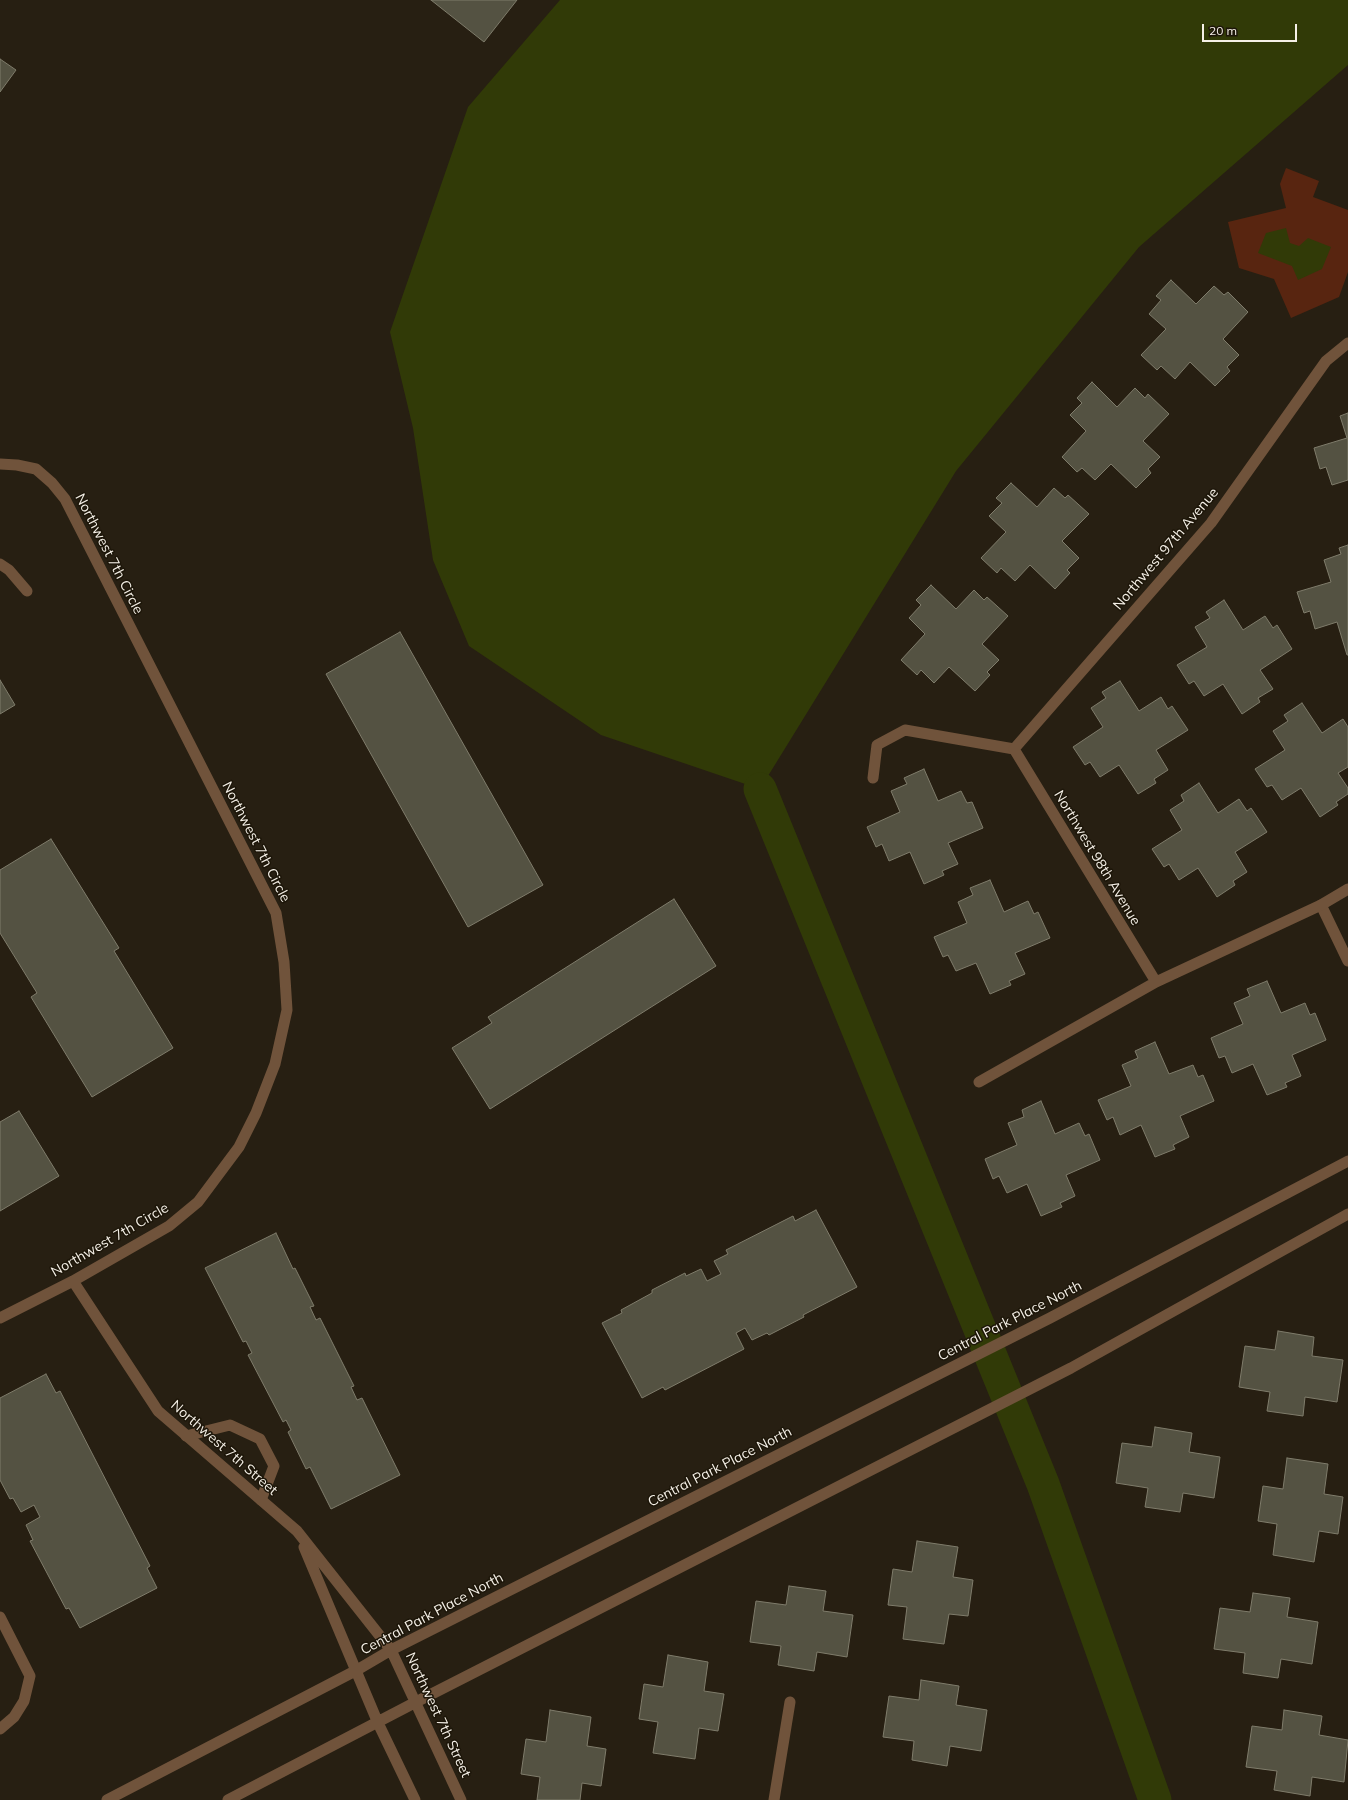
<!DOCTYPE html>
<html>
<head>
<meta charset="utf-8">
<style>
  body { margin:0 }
  #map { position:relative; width:1348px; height:1800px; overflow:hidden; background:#271f12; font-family:Mulish,sans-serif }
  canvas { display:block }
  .scale { position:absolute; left:1202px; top:24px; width:95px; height:18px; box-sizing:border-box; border:2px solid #f5f0e7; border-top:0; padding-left:5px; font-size:12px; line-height:14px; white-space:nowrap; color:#f5f0e7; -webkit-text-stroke:3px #1d1609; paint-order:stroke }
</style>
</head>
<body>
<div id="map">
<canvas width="1348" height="1800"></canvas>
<div class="scale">20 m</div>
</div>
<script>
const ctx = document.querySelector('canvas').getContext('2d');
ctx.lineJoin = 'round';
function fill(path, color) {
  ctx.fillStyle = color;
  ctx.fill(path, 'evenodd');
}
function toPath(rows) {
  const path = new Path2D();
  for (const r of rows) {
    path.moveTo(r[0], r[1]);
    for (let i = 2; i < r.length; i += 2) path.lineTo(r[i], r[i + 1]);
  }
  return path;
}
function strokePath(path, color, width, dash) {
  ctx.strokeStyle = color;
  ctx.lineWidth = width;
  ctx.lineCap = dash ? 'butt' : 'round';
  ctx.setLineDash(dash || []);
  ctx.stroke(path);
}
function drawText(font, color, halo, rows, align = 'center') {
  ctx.font = font + ' Mulish,sans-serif';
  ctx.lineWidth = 3;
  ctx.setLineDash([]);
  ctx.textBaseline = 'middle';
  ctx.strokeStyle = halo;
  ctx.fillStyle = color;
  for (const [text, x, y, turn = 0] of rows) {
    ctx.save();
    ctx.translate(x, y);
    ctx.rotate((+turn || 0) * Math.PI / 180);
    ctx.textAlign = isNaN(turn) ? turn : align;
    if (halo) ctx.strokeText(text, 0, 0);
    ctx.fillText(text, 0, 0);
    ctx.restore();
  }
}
const green = toPath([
  [1286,168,1319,181,1313,197,1348,210,1348,272,1339,297,1291,318,1274,279,1239,268,1228,222,1286,208,1280,184]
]);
const water = toPath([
  [560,0,1348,0,1348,65,1139,247,956,471,760,789,601,735,469,646,433,560,413,428,390,332,468,107],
  [1286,228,1290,243,1299,246,1308,238,1331,247,1322,269,1298,280,1292,266,1258,253,1266,233]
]);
const canal = toPath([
  [760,789,1043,1484,1155,1800]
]);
const building = toPath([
  [431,0,517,0,484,42,431,0],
  [0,59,16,70,0,92,0,59],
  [1171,280,1196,304,1214,286,1224,295,1228,292,1248,312,1223,339,1239,355,1227,367,1230,371,1215,386,1190,362,1175,379,1161,366,1157,370,1141,355,1166,329,1149,314,1161,300,1156,296,1171,280],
  [1092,382,1117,407,1135,388,1145,398,1148,394,1169,414,1143,441,1160,457,1148,469,1151,473,1136,488,1111,464,1095,480,1082,468,1077,472,1062,457,1086,431,1070,415,1082,403,1077,398,1092,382],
  [1348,413,1348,480,1332,485,1326,467,1320,469,1314,448,1347,438,1340,416,1348,413],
  [1011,483,1037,507,1054,488,1065,498,1068,495,1089,514,1062,541,1079,558,1067,570,1070,573,1055,589,1030,565,1015,581,1001,568,997,573,981,558,1006,532,989,516,1002,503,996,498,1011,483],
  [1348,545,1348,655,1347,655,1337,622,1315,629,1310,611,1304,613,1297,592,1331,582,1324,560,1341,554,1339,548,1348,545],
  [931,585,956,609,974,590,984,600,987,597,1008,616,982,644,999,660,987,672,990,675,975,691,949,667,934,683,921,670,917,675,901,660,925,634,909,618,921,605,916,600,931,585],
  [1224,600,1243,630,1265,616,1273,628,1277,625,1292,649,1260,670,1273,689,1258,698,1260,702,1242,714,1223,684,1204,696,1194,681,1189,684,1177,665,1207,647,1195,627,1210,618,1206,612,1224,600],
  [400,632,543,885,468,927,326,674,400,632],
  [0,680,15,705,0,714,0,680],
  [1120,681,1139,711,1161,697,1168,709,1172,706,1188,730,1156,750,1168,770,1154,779,1156,783,1138,794,1119,765,1100,777,1090,762,1085,765,1073,747,1103,727,1091,708,1106,698,1102,692,1120,681],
  [1302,703,1322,733,1343,719,1348,727,1348,767,1338,773,1348,788,1348,794,1336,802,1338,805,1320,817,1301,788,1282,800,1272,785,1267,787,1255,769,1285,750,1273,731,1288,721,1284,715,1302,703],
  [924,769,938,801,961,791,967,803,972,802,983,828,948,843,958,864,942,871,944,875,924,884,910,852,889,861,882,844,876,847,867,827,900,812,891,791,907,784,904,778,924,769],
  [1199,783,1218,813,1239,799,1247,811,1251,808,1267,832,1235,852,1247,872,1233,881,1235,885,1217,897,1198,868,1179,880,1169,864,1164,867,1152,849,1182,830,1170,810,1184,801,1181,795,1199,783],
  [51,839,119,948,114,951,173,1048,92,1097,31,997,37,993,0,933,0,870,51,839],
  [990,880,1004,912,1028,901,1034,914,1038,912,1050,938,1015,953,1025,974,1009,981,1011,985,990,994,976,963,956,971,948,955,943,957,934,937,967,923,958,902,973,895,970,888,990,880],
  [674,899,716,966,490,1109,452,1048,492,1023,488,1017,674,899],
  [1267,981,1281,1013,1305,1003,1310,1015,1315,1013,1326,1040,1292,1055,1301,1076,1285,1083,1287,1087,1267,1095,1253,1064,1232,1073,1225,1056,1219,1058,1211,1038,1243,1024,1234,1003,1250,996,1247,989,1267,981],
  [1155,1042,1169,1074,1193,1065,1198,1077,1203,1075,1214,1101,1180,1116,1189,1137,1173,1145,1175,1149,1155,1157,1141,1125,1120,1135,1113,1117,1107,1120,1098,1100,1131,1086,1122,1065,1138,1058,1135,1051,1155,1042],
  [1041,1101,1055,1134,1079,1123,1085,1136,1089,1134,1100,1160,1066,1175,1075,1196,1060,1203,1062,1207,1041,1216,1027,1184,1007,1193,999,1176,993,1179,985,1159,1017,1145,1008,1123,1024,1117,1022,1110,1041,1101],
  [19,1111,59,1176,0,1211,0,1122,19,1111],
  [816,1210,857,1287,803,1315,804,1317,769,1335,767,1333,752,1340,745,1328,736,1333,744,1349,665,1390,663,1387,642,1398,602,1323,622,1313,621,1310,652,1293,652,1290,685,1273,686,1276,701,1269,707,1281,721,1274,714,1261,728,1254,726,1250,793,1216,795,1221,816,1210],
  [276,1233,293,1269,295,1268,314,1306,310,1307,316,1320,320,1318,354,1386,351,1387,357,1400,362,1398,400,1475,331,1509,310,1467,306,1469,288,1432,291,1430,286,1420,283,1422,248,1355,252,1353,246,1341,243,1342,205,1268,276,1233],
  [1278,1331,1314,1337,1312,1356,1343,1360,1337,1402,1305,1397,1303,1416,1267,1411,1270,1392,1239,1387,1245,1346,1275,1350,1278,1331],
  [46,1374,56,1393,60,1391,150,1566,147,1568,157,1588,80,1628,69,1608,66,1609,30,1541,33,1540,26,1525,40,1517,34,1505,21,1512,13,1498,10,1499,0,1480,0,1398,46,1374],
  [1155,1427,1192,1433,1189,1452,1220,1457,1214,1498,1183,1493,1180,1512,1145,1507,1148,1488,1116,1483,1122,1443,1152,1447,1155,1427],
  [1287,1458,1328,1464,1324,1494,1343,1497,1338,1534,1319,1531,1314,1562,1273,1555,1277,1524,1258,1521,1263,1486,1283,1489,1287,1458],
  [917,1541,958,1547,953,1577,973,1580,968,1616,949,1614,944,1644,903,1639,907,1607,888,1605,893,1569,912,1572,917,1541],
  [789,1586,826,1591,823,1611,853,1615,847,1657,817,1652,814,1671,778,1665,781,1646,750,1642,756,1601,786,1605,789,1586],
  [1253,1593,1290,1598,1287,1617,1318,1622,1312,1664,1281,1659,1278,1678,1243,1673,1245,1653,1214,1649,1220,1608,1250,1612,1253,1593],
  [668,1655,708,1662,704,1691,724,1694,718,1731,699,1728,695,1759,653,1753,658,1722,639,1719,644,1684,663,1687,668,1655],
  [921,1680,959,1686,956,1705,987,1710,981,1751,950,1746,947,1766,912,1760,914,1741,883,1737,889,1696,919,1700,921,1680],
  [550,1710,591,1717,587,1746,606,1749,601,1786,582,1783,580,1800,537,1800,540,1777,521,1774,526,1739,546,1742,550,1710],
  [1284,1710,1322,1716,1319,1735,1348,1740,1344,1782,1312,1777,1310,1796,1274,1790,1277,1771,1246,1767,1252,1726,1282,1730,1284,1710]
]);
const service = toPath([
  [873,778,877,745,905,730,1014,749],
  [1321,905,1348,961],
  [186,1436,230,1425,260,1439,274,1466,261,1500],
  [0,1617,30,1676,24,1701,14,1717,0,1729],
  [774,1800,790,1702]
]);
const minor = toPath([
  [1348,343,1326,361,1211,523,1014,749,1156,982,1321,905,1348,889],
  [0,464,17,465,36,469,52,483,65,499,276,913,284,962,287,1010,275,1064,256,1113,239,1147,198,1202,169,1226,73,1281,0,1318],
  [0,564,9,570,27,591],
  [979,1082,1156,982],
  [73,1281,158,1411,297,1531,391,1650,461,1800],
  [304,1547,378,1723,415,1800],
  [107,1800,357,1670,391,1650,1050,1318,1348,1161],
  [228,1800,416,1702,1071,1368,1348,1214]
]);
const streetNames = [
  ["Northwest 97th Avenue",1166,549,-50],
  ["Northwest 7th Circle",109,554,63],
  ["Northwest 7th Circle",256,842,63],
  ["Northwest 98th Avenue",1097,858,59],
  ["Northwest 7th Circle",110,1240,-30],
  ["Central Park Place North",1010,1321,-27],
  ["Northwest 7th Street",224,1448,41],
  ["Central Park Place North",720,1467,-27],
  ["Central Park Place North",432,1614,-28],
  ["Northwest 7th Street",438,1715,65]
];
fill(green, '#582510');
fill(water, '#313a07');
strokePath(canal, '#313a07', 33);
fill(building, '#545242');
strokePath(building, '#7f7c6b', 1);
strokePath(service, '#70533b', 11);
strokePath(minor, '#70533b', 11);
drawText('14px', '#f5f0e7', '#1d1609', streetNames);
</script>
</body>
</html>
